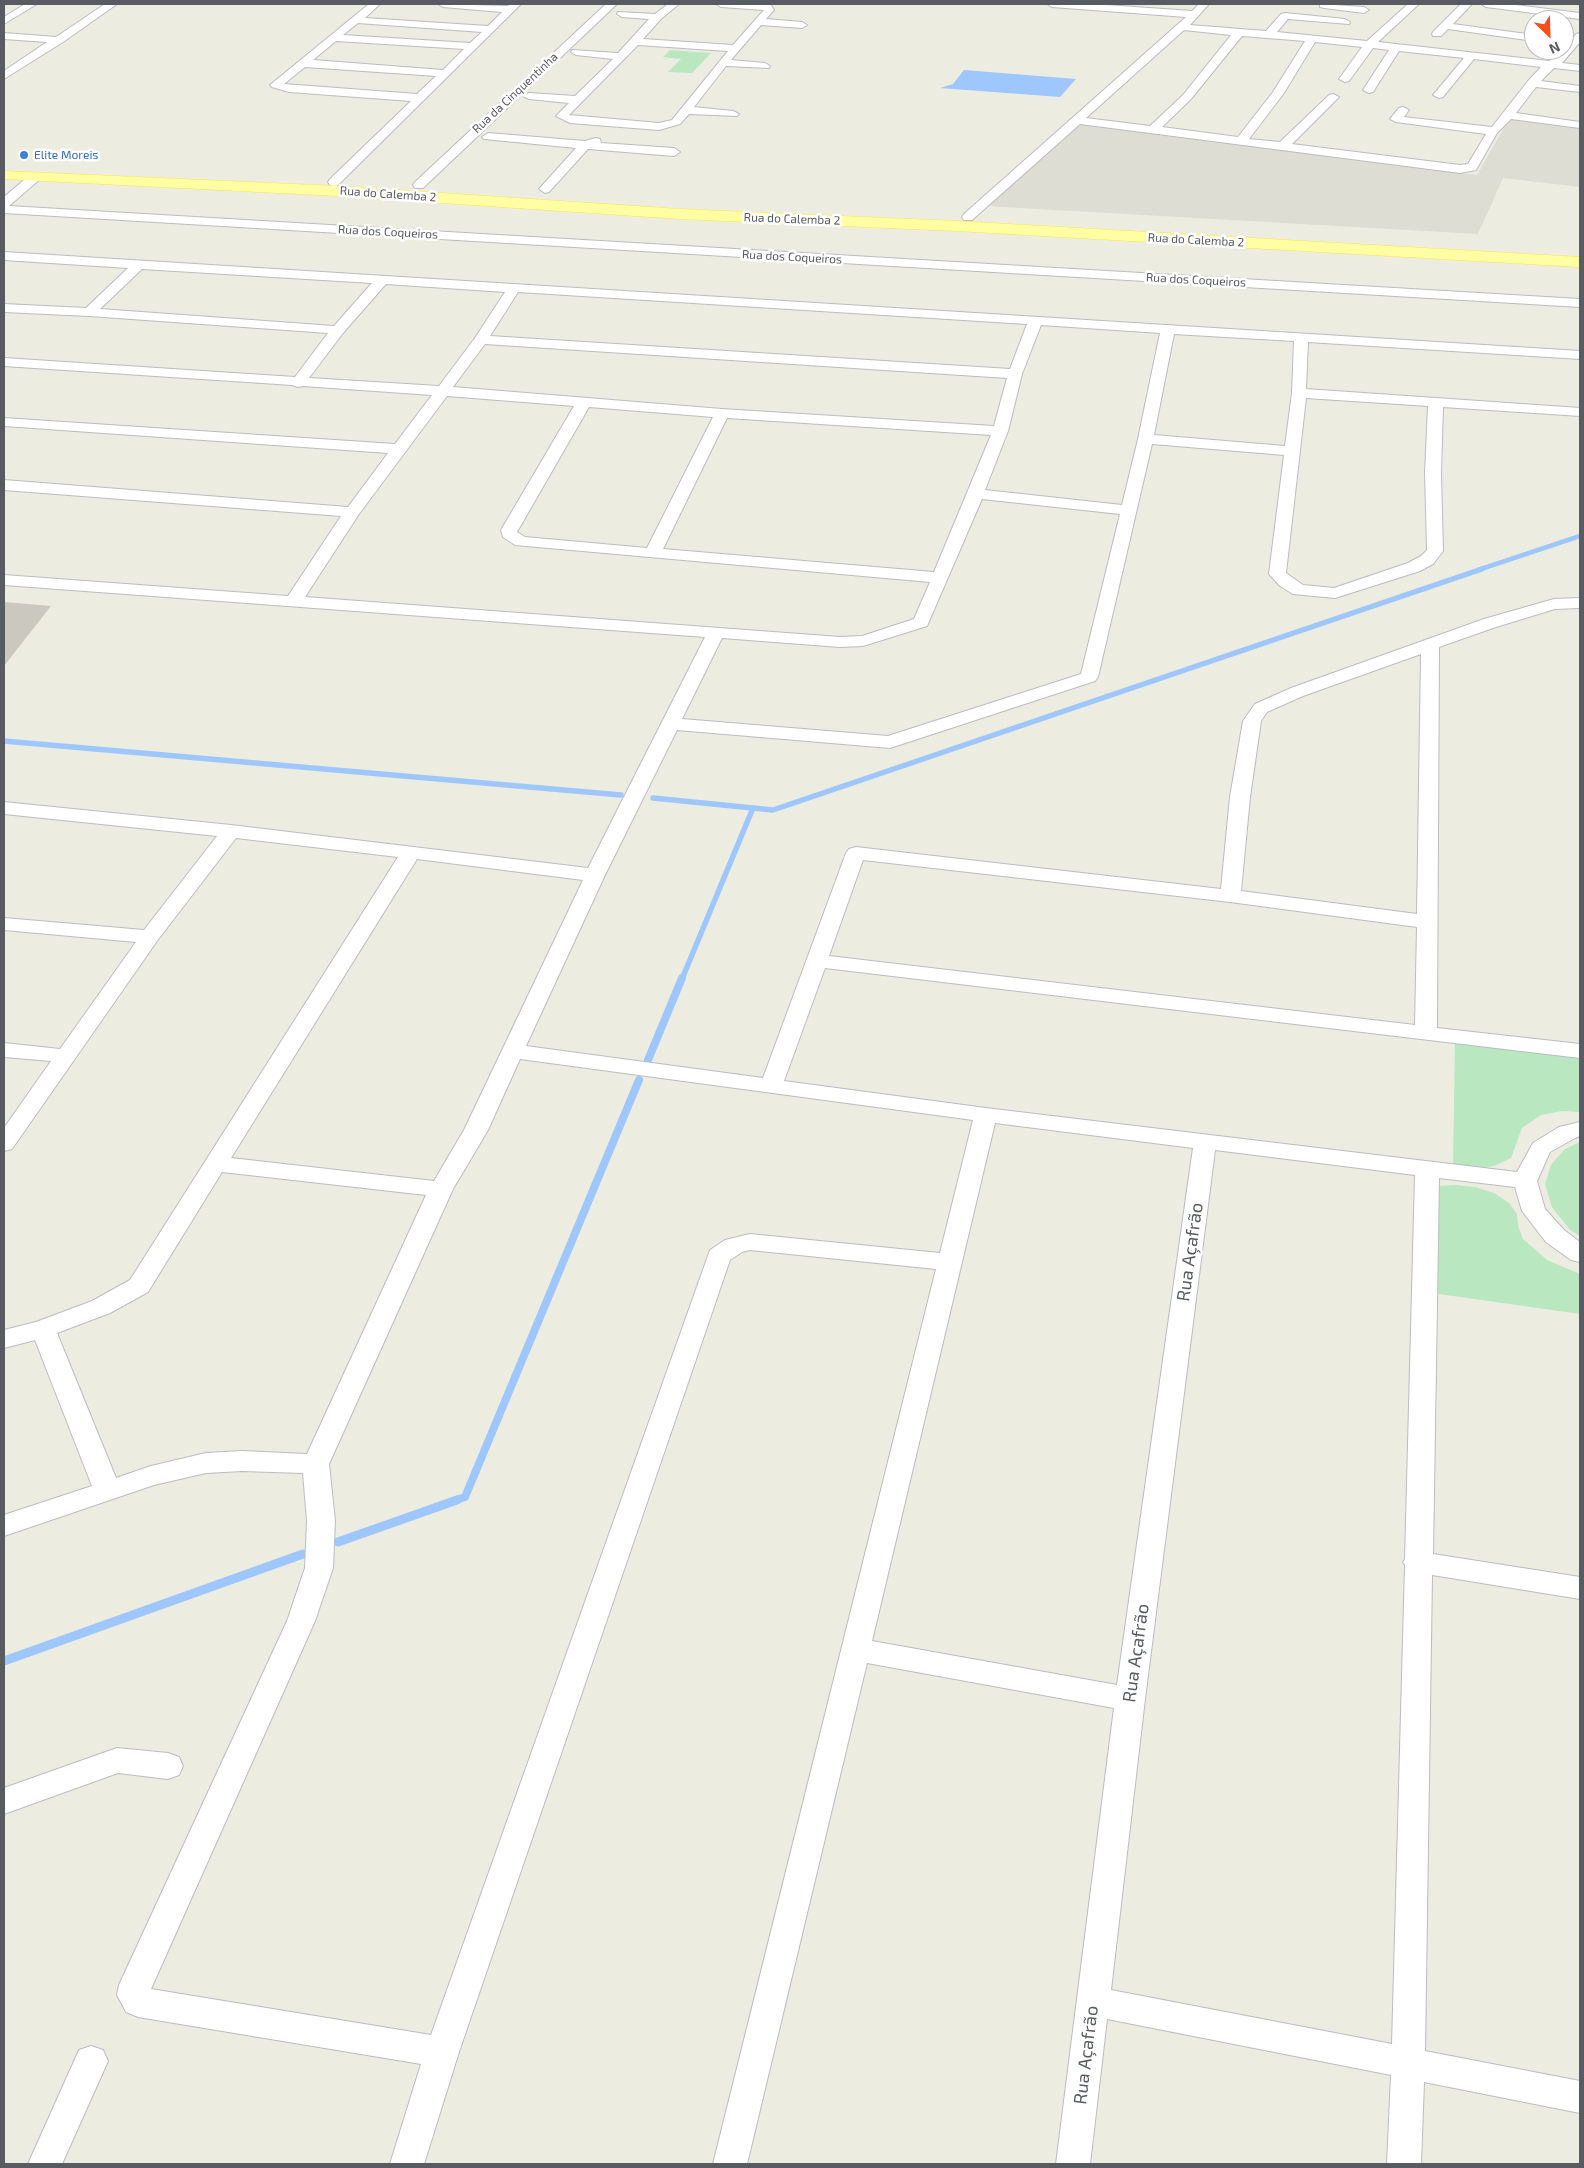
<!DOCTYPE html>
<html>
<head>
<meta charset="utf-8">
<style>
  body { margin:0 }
  #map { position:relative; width:1584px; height:2168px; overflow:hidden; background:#edece0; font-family:"Exo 2",sans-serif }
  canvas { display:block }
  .frame { position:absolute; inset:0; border:5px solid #595b62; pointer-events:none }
  .north { position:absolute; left:1524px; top:10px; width:50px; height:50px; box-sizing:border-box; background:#fff; border:1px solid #bdbdc0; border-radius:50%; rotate:156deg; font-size:14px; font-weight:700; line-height:20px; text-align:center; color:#595b62 }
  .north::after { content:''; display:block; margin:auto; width:18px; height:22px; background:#f64f1d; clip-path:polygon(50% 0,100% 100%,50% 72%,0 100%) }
</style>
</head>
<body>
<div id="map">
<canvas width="1584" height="2168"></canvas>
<div class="frame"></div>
<div class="north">N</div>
</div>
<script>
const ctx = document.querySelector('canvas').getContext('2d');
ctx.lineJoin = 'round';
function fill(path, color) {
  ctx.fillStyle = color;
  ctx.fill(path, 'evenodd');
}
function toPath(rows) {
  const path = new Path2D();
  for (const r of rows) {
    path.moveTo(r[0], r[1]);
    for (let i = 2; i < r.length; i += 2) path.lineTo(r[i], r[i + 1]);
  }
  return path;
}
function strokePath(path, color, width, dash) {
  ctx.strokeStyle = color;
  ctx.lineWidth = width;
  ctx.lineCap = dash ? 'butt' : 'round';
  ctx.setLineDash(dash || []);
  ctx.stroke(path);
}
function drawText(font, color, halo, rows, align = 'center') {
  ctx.font = font + ' "Exo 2",sans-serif';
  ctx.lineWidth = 5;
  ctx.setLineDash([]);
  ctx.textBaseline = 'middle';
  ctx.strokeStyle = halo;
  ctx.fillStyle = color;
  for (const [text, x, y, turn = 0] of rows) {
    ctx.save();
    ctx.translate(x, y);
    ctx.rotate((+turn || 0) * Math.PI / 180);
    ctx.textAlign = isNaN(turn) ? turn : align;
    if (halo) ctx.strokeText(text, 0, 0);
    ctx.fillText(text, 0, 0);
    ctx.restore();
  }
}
const industrial = toPath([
  [1510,117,1580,127,1580,187,1503,178,1478,234,985,206,1080,123,1477,175]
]);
const green = toPath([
  [670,50,711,53,692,73,668,72,681,59,663,57],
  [1455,1043,1580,1057,1580,1112,1562,1111,1541,1115,1522,1128,1511,1158,1494,1166,1477,1169,1453,1165],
  [1580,1142,1580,1236,1570,1230,1552,1207,1545,1184,1551,1165,1565,1149],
  [1455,1185,1475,1187,1494,1193,1509,1203,1517,1214,1518,1226,1523,1239,1547,1260,1580,1274,1580,1314,1432,1293,1436,1186]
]);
const water = toPath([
  [964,70,1076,79,1060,97,940,88,953,84]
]);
const streamFar3 = toPath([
  [1478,570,1580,536]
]);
const streamFar2 = toPath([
  [4,741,621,795],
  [653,798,773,810,1482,569],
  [682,979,753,808]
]);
const streamFar1 = toPath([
  [648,1060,682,978],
  [453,1501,465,1497,639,1080]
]);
const stream = toPath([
  [338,1542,457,1500],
  [4,1661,303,1554]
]);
const building = toPath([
  [4,602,51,606,4,666]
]);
const minor = toPath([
  [25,4,37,4,4,24,4,17,25,4],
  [105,4,117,4,63,42,4,79,4,71,47,42,4,39,4,33,56,37,105,4],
  [369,4,380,4,365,18,488,26,502,12,443,7,438,4,508,6,510,4,521,4,338,185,334,186,330,185,328,182,330,179,411,101,289,92,272,87,270,85,369,4],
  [358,23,482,32,470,43,343,35,358,23],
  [336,41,464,49,443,70,313,60,336,41],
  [305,67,436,76,417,94,284,84,305,67],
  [606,4,617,4,423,188,415,188,413,185,415,182,606,4],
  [668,4,679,4,661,19,643,39,733,45,764,10,721,7,716,4,767,4,771,5,774,10,766,19,802,22,807,25,802,28,761,25,731,60,765,63,770,66,769,68,726,66,694,107,733,111,739,114,737,116,689,114,680,124,659,130,570,123,556,116,569,103,529,99,523,96,529,93,575,96,613,59,576,55,571,52,572,50,618,53,649,19,622,17,617,14,618,12,655,14,668,4],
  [638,45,728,51,672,120,659,123,569,115,638,45],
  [1047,4,1092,4,1192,11,1199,4,1209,4,1190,25,1266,31,1281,14,1285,13,1345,19,1350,22,1349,24,1288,19,1277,32,1367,41,1408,4,1419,4,1378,42,1549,61,1564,50,1576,34,1580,33,1580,42,1562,63,1580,65,1580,71,1554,68,1541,81,1580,86,1580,92,1536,87,1516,113,1580,122,1580,128,1511,119,1497,133,1476,170,1460,173,1080,124,972,220,964,220,962,217,964,214,1186,17,1052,7,1047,4],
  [1184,30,1231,35,1183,95,1150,126,1086,118,1184,30],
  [1242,36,1305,41,1273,92,1238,137,1162,127,1191,99,1242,36],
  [1315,42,1362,47,1339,79,1345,82,1349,81,1373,48,1389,50,1363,90,1369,93,1373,92,1399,51,1464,58,1433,95,1439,98,1443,97,1474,59,1541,67,1528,81,1492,127,1404,117,1409,110,1403,107,1399,108,1390,119,1396,122,1486,134,1468,164,1460,165,1292,144,1339,97,1333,94,1329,95,1280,142,1249,139,1284,93,1315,42],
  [1320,4,1364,7,1369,10,1364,13,1324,8,1320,7,1320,4],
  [1461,4,1472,4,1453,24,1534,35,1534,41,1448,29,1441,36,1433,36,1432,34,1433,32,1461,4],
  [1481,4,1508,4,1580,13,1580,19,1486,7,1481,4],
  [488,133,585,141,596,138,600,139,601,143,674,148,680,152,674,156,588,149,549,192,545,193,539,189,576,148,484,139,482,137,488,133],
  [35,173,41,177,39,180,9,206,1580,299,1580,307,4,213,4,197,31,174,35,173],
  [4,252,1580,351,1580,359,1308,342,1306,389,1580,408,1580,416,1443,407,1441,473,1443,551,1433,564,1420,571,1335,598,1293,594,1280,586,1269,574,1284,455,1152,444,1098,677,1095,681,890,748,677,730,605,875,526,1046,763,1078,846,853,849,849,856,847,1221,889,1230,797,1243,721,1255,704,1291,688,1484,619,1554,599,1580,598,1580,608,1555,609,1496,627,1439,647,1437,1028,1580,1044,1580,1058,825,968,784,1081,986,1108,1517,1172,1533,1143,1559,1127,1580,1122,1580,1136,1575,1138,1550,1152,1537,1181,1545,1209,1564,1230,1580,1242,1580,1262,1571,1260,1546,1242,1522,1211,1515,1187,1439,1178,1433,1554,1580,1577,1580,1599,1432,1575,1425,2051,1580,2081,1580,2113,1424,2082,1421,2164,1387,2164,1391,2075,1107,2019,1090,2164,1056,2164,1114,1708,867,1663,747,2164,713,2164,936,1269,750,1250,742,1252,730,1260,459,2052,424,2164,390,2164,421,2064,138,2017,126,2012,117,1995,119,1985,287,1621,305,1568,307,1521,303,1473,242,1471,206,1473,154,1485,4,1536,4,1515,92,1486,35,1340,4,1348,4,1330,36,1322,92,1301,130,1280,398,857,236,838,157,941,12,1149,4,1151,4,1128,51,1061,4,1057,4,1043,60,1049,136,942,4,930,4,918,144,930,217,836,4,814,4,802,231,825,588,868,705,637,4,585,4,575,288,596,341,516,4,490,4,480,348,507,388,453,4,426,4,418,395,444,432,395,303,386,298,387,292,385,4,366,4,358,295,377,328,333,89,316,4,312,4,304,86,308,128,268,4,260,4,252],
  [142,269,372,283,334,326,100,309,142,269],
  [386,284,505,292,475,338,439,386,309,378,343,333,386,284],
  [518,292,1027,324,1010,369,490,336,518,292],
  [1041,325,1160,333,1138,439,1122,505,985,490,1008,431,1022,374,1041,325],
  [1174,334,1294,341,1292,393,1285,446,1154,435,1174,334],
  [485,344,1007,378,994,426,722,409,453,387,485,344],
  [447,396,574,406,501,530,503,537,515,545,930,582,914,619,862,636,840,637,305,597,359,514,447,396],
  [1306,398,1428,406,1425,473,1427,550,1421,556,1408,563,1334,588,1303,585,1286,573,1306,398],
  [589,407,713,417,647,548,525,537,517,532,589,407],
  [727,418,991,435,934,572,663,549,727,418],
  [982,499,1120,514,1081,674,888,736,682,719,722,638,840,647,863,646,927,626,982,499],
  [1421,654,1417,914,1241,891,1250,797,1261,721,1267,712,1303,696,1421,654],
  [417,859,583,880,464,1130,434,1181,231,1158,417,859],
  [863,860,1230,902,1417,927,1415,1025,829,956,863,860],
  [520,1059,973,1120,940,1253,750,1234,725,1240,710,1250,431,2035,151,1989,315,1621,333,1568,335,1521,329,1464,453,1189,488,1130,520,1059],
  [995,1123,1193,1148,1117,1685,872,1641,995,1123],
  [1215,1150,1415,1175,1405,1559,1403,1562,1405,1565,1392,2044,1111,1990,1145,1699,1215,1150],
  [222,1172,426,1195,307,1454,242,1451,206,1453,151,1466,116,1478,57,1333,110,1313,148,1292,222,1172],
  [117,1748,168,1753,179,1757,183,1766,179,1775,168,1779,118,1773,4,1814,4,1788,117,1748],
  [91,2046,103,2050,108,2061,62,2164,28,2164,79,2050,91,2046]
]);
const major = toPath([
  [4,171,338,186,680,209,957,221,1580,257,1580,267,957,231,680,219,338,196,4,179,4,171]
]);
const markers = [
  [24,155,5,"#3f7fe0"]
];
const farStreetnames = [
  ["Rua da Cinquentinha",515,93,-43],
  ["Rua do Calemba 2",388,194,4],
  ["Rua do Calemba 2",792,219,2],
  ["Rua dos Coqueiros",388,232,3],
  ["Rua do Calemba 2",1196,240,3],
  ["Rua dos Coqueiros",792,257,3],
  ["Rua dos Coqueiros",1196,280,3]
];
const farShopnames = [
  ["Elite Moreis",34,155]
];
const nearStreetnames = [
  ["Rua Açafrão",1190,1252,-82],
  ["Rua Açafrão",1136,1653,-82],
  ["Rua Açafrão",1086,2055,-83]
];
fill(industrial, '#ddddd4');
fill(green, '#b9e7c0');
fill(water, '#9ec6ff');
strokePath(streamFar3, '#9ec6ff', 4.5);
strokePath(streamFar2, '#9ec6ff', 5.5);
strokePath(streamFar1, '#9ec6ff', 8);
strokePath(stream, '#9ec6ff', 9);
fill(building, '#cac8bf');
strokePath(minor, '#bbbcc3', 2);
strokePath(major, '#fce54a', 1);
fill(minor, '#fff');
fill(major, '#fffea3');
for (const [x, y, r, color] of markers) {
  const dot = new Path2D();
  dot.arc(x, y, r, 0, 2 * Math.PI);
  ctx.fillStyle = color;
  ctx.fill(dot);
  strokePath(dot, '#fff', 2);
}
drawText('12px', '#595b62', '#fff', farStreetnames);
drawText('12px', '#366cbe', '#fff', farShopnames, 'left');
drawText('18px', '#595b62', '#fff', nearStreetnames);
</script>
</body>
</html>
